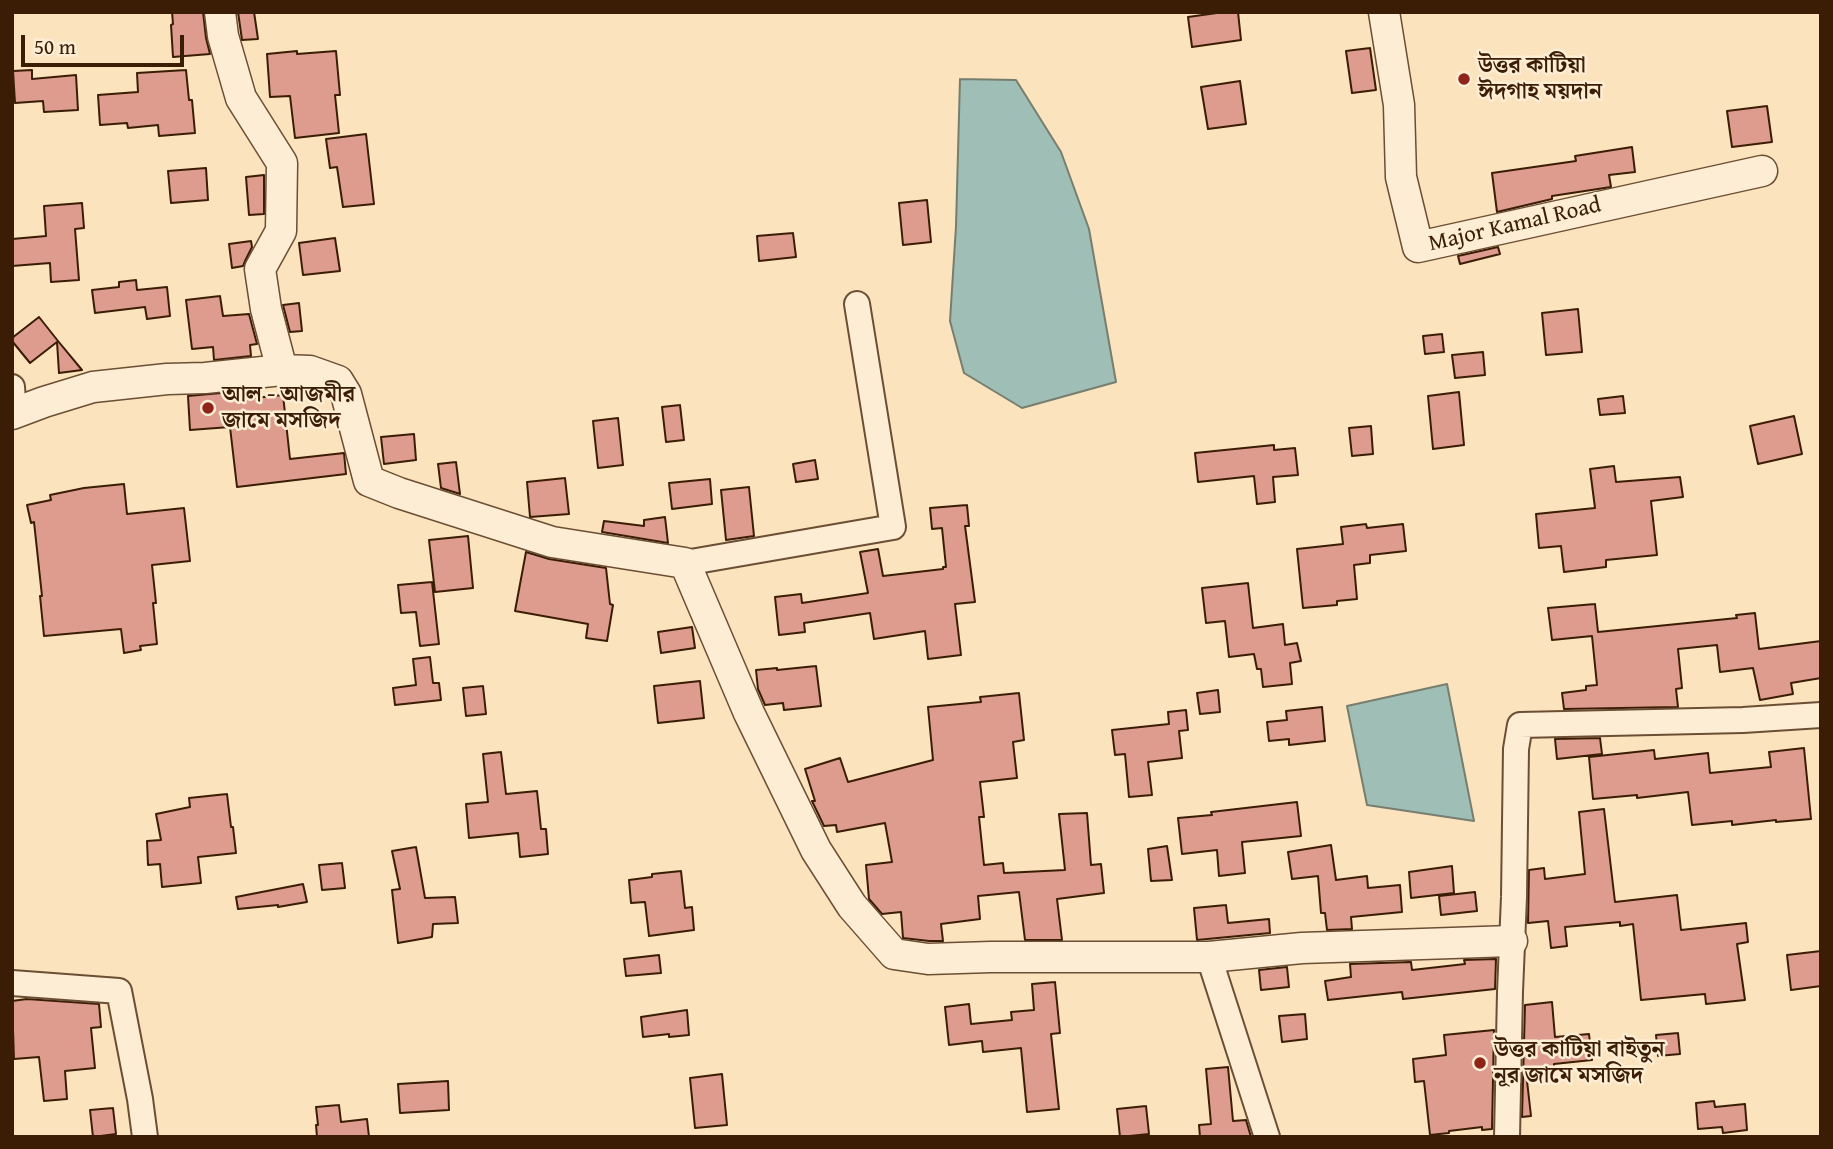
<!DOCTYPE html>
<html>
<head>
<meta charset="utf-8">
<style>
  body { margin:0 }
  #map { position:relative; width:1833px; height:1149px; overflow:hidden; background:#fbe3bd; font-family:"Gentium Book Plus",serif }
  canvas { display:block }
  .frame { position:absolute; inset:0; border:14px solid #3b1d05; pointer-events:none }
  .scale { position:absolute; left:21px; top:35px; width:163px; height:32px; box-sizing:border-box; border:4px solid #3b1d05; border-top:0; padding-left:9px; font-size:21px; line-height:24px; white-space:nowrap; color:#3b1d05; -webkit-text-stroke:5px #fcedd4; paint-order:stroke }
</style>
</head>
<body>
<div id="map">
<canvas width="1833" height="1149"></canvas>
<div class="frame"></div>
<div class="scale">50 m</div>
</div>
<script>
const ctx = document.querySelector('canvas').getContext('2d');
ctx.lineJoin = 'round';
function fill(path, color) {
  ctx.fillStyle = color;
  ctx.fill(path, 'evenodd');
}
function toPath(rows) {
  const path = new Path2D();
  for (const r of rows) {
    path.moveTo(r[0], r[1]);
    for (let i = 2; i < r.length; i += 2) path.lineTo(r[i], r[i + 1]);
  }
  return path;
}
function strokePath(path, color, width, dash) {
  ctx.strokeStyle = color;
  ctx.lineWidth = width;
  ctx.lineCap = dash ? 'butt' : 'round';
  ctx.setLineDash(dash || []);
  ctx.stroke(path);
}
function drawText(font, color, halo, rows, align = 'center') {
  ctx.font = font + ' "Gentium Book Plus","Noto Serif Bengali",serif';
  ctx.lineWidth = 5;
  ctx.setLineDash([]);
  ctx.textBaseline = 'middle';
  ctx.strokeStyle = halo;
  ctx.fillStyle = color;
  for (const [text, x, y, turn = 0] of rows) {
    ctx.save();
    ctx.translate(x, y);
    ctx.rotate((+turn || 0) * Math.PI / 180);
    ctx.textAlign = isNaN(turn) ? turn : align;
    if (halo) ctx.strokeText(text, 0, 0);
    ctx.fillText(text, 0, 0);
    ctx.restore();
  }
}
const water = toPath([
  [960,79,1016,80,1061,152,1089,229,1116,382,1022,408,964,373,950,321,956,226,960,79],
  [1447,684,1474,821,1367,805,1347,706,1447,684]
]);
const building = toPath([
  [172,12,203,12,206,38,210,54,173,57,171,25,173,24,172,12],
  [238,12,254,12,258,39,242,40,238,12],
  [1224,12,1238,12,1241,40,1192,47,1188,17,1224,12],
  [1370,48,1376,90,1352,93,1346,51,1370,48],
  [297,51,297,54,336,51,340,95,335,95,339,133,295,138,290,96,270,97,267,54,297,51],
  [32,70,32,79,76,75,78,110,44,112,43,101,15,103,13,71,32,70],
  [186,70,189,100,192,100,195,133,159,136,158,125,128,128,127,123,100,125,98,95,138,92,137,73,186,70],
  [1240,81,1246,124,1208,129,1201,87,1240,81],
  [1767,106,1772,142,1732,147,1727,111,1767,106],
  [366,134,374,204,343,207,337,167,330,168,326,139,366,134],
  [1632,147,1635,172,1609,175,1611,187,1552,196,1552,199,1497,212,1492,173,1576,161,1575,156,1632,147],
  [206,168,208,200,171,203,168,171,206,168],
  [264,175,264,214,249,215,246,177,264,175],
  [927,200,931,242,903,245,899,203,927,200],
  [82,203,84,228,75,229,79,280,51,282,50,263,12,266,12,239,46,236,44,206,82,203],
  [793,233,796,257,759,261,757,236,793,233],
  [335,238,340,271,303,275,299,243,335,238],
  [251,241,252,247,245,261,243,266,232,268,229,244,251,241],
  [1498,247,1500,254,1460,264,1458,256,1498,247],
  [136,280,137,290,167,287,170,316,147,319,145,307,95,313,92,290,119,287,119,282,136,280],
  [220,296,223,316,249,314,257,344,250,345,251,356,214,360,213,347,192,349,186,300,220,296],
  [299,303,302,331,290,332,283,305,299,303],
  [1578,309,1582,352,1546,355,1542,313,1578,309],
  [39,317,58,341,82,370,59,373,57,342,30,363,12,341,12,338,39,317],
  [1442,334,1444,352,1425,354,1423,336,1442,334],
  [1483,352,1485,375,1455,378,1452,355,1483,352],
  [254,390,255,398,283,395,290,459,344,453,346,474,237,487,230,427,190,430,188,396,254,390],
  [1459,392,1464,445,1433,449,1428,396,1459,392],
  [1623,396,1625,413,1600,415,1598,399,1623,396],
  [680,405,684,440,666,442,662,407,680,405],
  [1794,416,1802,454,1758,464,1750,426,1794,416],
  [618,418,623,465,598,468,593,421,618,418],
  [1371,426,1373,454,1352,456,1349,428,1371,426],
  [414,434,416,460,384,464,381,437,414,434],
  [1274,445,1274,450,1295,448,1298,475,1273,477,1275,502,1257,504,1254,476,1198,482,1195,453,1274,445],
  [815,460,818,479,796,482,793,464,815,460],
  [456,462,460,494,441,488,438,464,456,462],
  [1614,466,1616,482,1680,477,1683,497,1651,501,1657,555,1606,560,1606,567,1564,572,1561,546,1539,548,1536,514,1595,508,1590,469,1614,466],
  [565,478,569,514,530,517,527,482,565,478],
  [710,479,712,504,672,509,669,483,710,479],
  [124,484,127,514,184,508,190,561,152,565,156,603,153,603,157,644,140,646,141,650,124,653,121,629,44,636,40,596,42,596,34,522,31,523,27,505,51,500,50,495,84,488,124,484],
  [749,487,754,536,726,540,721,490,749,487],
  [967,505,969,526,965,526,975,602,955,604,961,655,928,659,925,631,874,639,870,613,804,623,805,632,779,635,775,597,801,594,802,603,868,593,860,552,878,549,883,576,943,569,943,567,946,567,942,528,932,529,930,508,967,505],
  [665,517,668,543,602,532,604,521,644,526,644,520,665,517],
  [1366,524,1367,528,1403,524,1406,551,1370,555,1370,563,1354,565,1357,599,1337,601,1337,605,1303,608,1297,549,1343,544,1341,527,1366,524],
  [468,536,473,588,435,592,429,540,468,536],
  [526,552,549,559,606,568,610,604,613,605,607,641,586,638,588,624,515,611,526,552],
  [432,582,439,644,420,646,416,612,401,613,398,585,432,582],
  [1248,583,1253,628,1283,624,1285,645,1297,643,1301,661,1290,663,1292,684,1263,687,1261,669,1257,669,1254,654,1229,657,1225,621,1206,623,1202,588,1248,583],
  [1595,604,1598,632,1737,618,1736,615,1755,613,1759,649,1821,641,1821,678,1791,683,1793,694,1760,700,1753,668,1720,672,1717,645,1678,649,1682,688,1676,689,1678,707,1564,709,1562,693,1586,690,1586,686,1597,685,1592,636,1552,640,1548,608,1595,604],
  [692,627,695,648,661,653,658,632,692,627],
  [430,657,433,683,439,683,441,700,395,705,393,688,416,685,413,659,430,657],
  [816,666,821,706,784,710,783,703,765,705,758,689,756,670,777,668,777,670,816,666],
  [700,681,704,718,658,723,654,686,700,681],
  [483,686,486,714,466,716,463,688,483,686],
  [1218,690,1220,712,1200,714,1197,693,1218,690],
  [1019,693,1024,740,1013,742,1017,778,980,782,984,817,979,817,984,865,1003,863,1004,873,1065,870,1059,814,1087,813,1091,865,1101,864,1104,893,1057,899,1062,940,1025,940,1019,892,978,896,980,919,941,924,943,941,929,941,903,938,901,912,882,914,869,899,866,865,892,862,885,823,837,832,836,825,824,826,812,801,815,801,805,769,840,758,848,782,933,760,928,707,981,702,980,697,1019,693],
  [1322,707,1325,741,1289,745,1289,739,1269,741,1267,722,1287,720,1286,711,1322,707],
  [1186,710,1188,730,1179,731,1182,758,1148,762,1152,795,1129,797,1125,754,1115,755,1112,730,1169,724,1168,712,1186,710],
  [1600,738,1602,754,1557,759,1555,739,1600,738],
  [1804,748,1811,819,1776,822,1776,820,1732,825,1732,821,1692,825,1688,792,1637,798,1637,795,1593,799,1589,757,1654,750,1655,759,1708,753,1710,773,1771,767,1769,752,1804,748],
  [501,752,506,794,537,791,541,829,546,829,548,854,520,857,518,833,469,838,466,804,488,802,483,754,501,752],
  [227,794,231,827,233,827,236,853,198,857,201,883,162,887,160,864,148,865,147,841,161,840,156,814,190,807,189,798,227,794],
  [1297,802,1301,836,1242,842,1245,873,1219,876,1217,850,1182,854,1178,818,1212,815,1211,812,1297,802],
  [1604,809,1615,902,1677,895,1681,930,1746,923,1748,942,1737,944,1745,1000,1706,1004,1705,994,1641,1000,1633,924,1620,926,1620,922,1565,927,1567,946,1551,948,1548,921,1528,923,1529,870,1544,868,1545,879,1585,874,1579,812,1604,809],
  [1331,845,1336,880,1367,876,1368,888,1400,885,1402,912,1351,917,1352,929,1327,930,1325,913,1321,913,1318,876,1292,879,1288,852,1331,845],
  [1167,846,1172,880,1151,881,1148,849,1167,846],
  [416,847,425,898,455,897,458,923,433,924,432,937,398,943,392,890,400,889,392,851,416,847],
  [342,863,345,888,322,890,319,865,342,863],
  [1452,866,1454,893,1411,898,1409,872,1452,866],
  [681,871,685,908,692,907,694,930,649,936,645,902,631,903,629,880,652,877,652,874,681,871],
  [303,884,307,902,278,907,278,905,238,909,236,897,303,884],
  [1475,892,1477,911,1441,915,1439,896,1475,892],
  [1226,905,1228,923,1269,919,1270,933,1197,940,1194,908,1226,905],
  [1821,951,1821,986,1791,990,1787,955,1821,951],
  [659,955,661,973,626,976,624,959,659,955],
  [1496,959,1495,989,1403,999,1402,992,1328,1000,1325,981,1351,977,1350,964,1411,962,1412,970,1465,964,1464,960,1496,959],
  [1287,967,1289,987,1261,990,1259,970,1287,967],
  [1055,982,1060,1033,1051,1034,1059,1109,1027,1112,1021,1048,983,1052,982,1041,949,1045,945,1007,969,1004,971,1024,1012,1020,1011,1012,1034,1010,1032,984,1055,982],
  [27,999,99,1004,101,1027,91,1028,95,1068,65,1071,67,1099,44,1101,39,1057,14,1059,12,1001,27,999],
  [1552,1002,1555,1037,1589,1034,1592,1060,1554,1064,1554,1069,1526,1072,1531,1116,1522,1117,1525,1005,1552,1002],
  [687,1010,689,1035,669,1037,669,1034,643,1037,641,1017,687,1010],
  [1305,1014,1307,1039,1282,1042,1279,1016,1305,1014],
  [1494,1030,1492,1129,1482,1130,1482,1127,1449,1131,1449,1133,1430,1135,1424,1081,1415,1082,1413,1059,1446,1055,1444,1035,1494,1030],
  [1678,1033,1680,1054,1658,1056,1656,1035,1678,1033],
  [1228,1067,1233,1121,1246,1120,1251,1137,1200,1137,1199,1125,1211,1124,1206,1069,1228,1067],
  [722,1074,727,1125,695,1128,690,1078,722,1074],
  [448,1081,449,1110,400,1113,398,1084,448,1081],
  [1714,1101,1715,1107,1745,1104,1747,1130,1723,1133,1722,1127,1698,1129,1696,1103,1714,1101],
  [339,1105,341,1122,367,1119,369,1137,317,1137,316,1125,318,1125,316,1107,339,1105],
  [1146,1106,1149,1134,1120,1137,1117,1109,1146,1106],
  [113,1108,116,1134,93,1137,90,1110,113,1108]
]);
const minor = toPath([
  [12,387,14,414],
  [685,563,893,527,857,304],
  [1209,957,1267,1137],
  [12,983,119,991,140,1099,145,1137],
  [1507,1137,1510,992,1514,897,1516,749,1520,725,1743,720,1821,715]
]);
const tertiary = toPath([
  [220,12,223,36,241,98,282,163,281,231,260,269,266,309,282,370],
  [1384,12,1399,105,1401,177,1418,247,1762,171],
  [12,414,44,402,93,387,167,379,205,378,282,370,310,371,338,381,346,394,369,481,399,493,552,542,685,563,749,713,816,850,852,906,894,954,928,959,991,957,1209,957,1302,948,1512,941]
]);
const markers = [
  [1464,79,7,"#8f2418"],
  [208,408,7,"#8f2418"],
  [1480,1063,7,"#8f2418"]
];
const poiNames = [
  ["উত্তর কাটিয়া",1478,66],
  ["ঈদগাহ ময়দান",1478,92],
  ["আল - আজমীর",222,395],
  ["জামে মসজিদ",222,421],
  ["উত্তর কাটিয়া বাইতুন",1494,1050],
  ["নূর জামে মসজিদ",1494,1076]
];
const streetNames = [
  ["Major Kamal Road",1515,225,-13]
];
fill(water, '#9fbeb5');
strokePath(water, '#777e6f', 2);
fill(building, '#dd9c8d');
strokePath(building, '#3b1d05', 2);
strokePath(minor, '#6b4e33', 28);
strokePath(tertiary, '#6b4e33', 33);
strokePath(minor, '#fcedd4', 24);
strokePath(tertiary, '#fcedd4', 30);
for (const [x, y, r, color] of markers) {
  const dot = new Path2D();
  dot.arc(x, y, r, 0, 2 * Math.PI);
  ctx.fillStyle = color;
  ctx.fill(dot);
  strokePath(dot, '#fcedd4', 2.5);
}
drawText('bold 23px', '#3b1d05', '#fcedd4', poiNames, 'left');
drawText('23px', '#3b1d05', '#fcedd4', streetNames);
</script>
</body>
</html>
